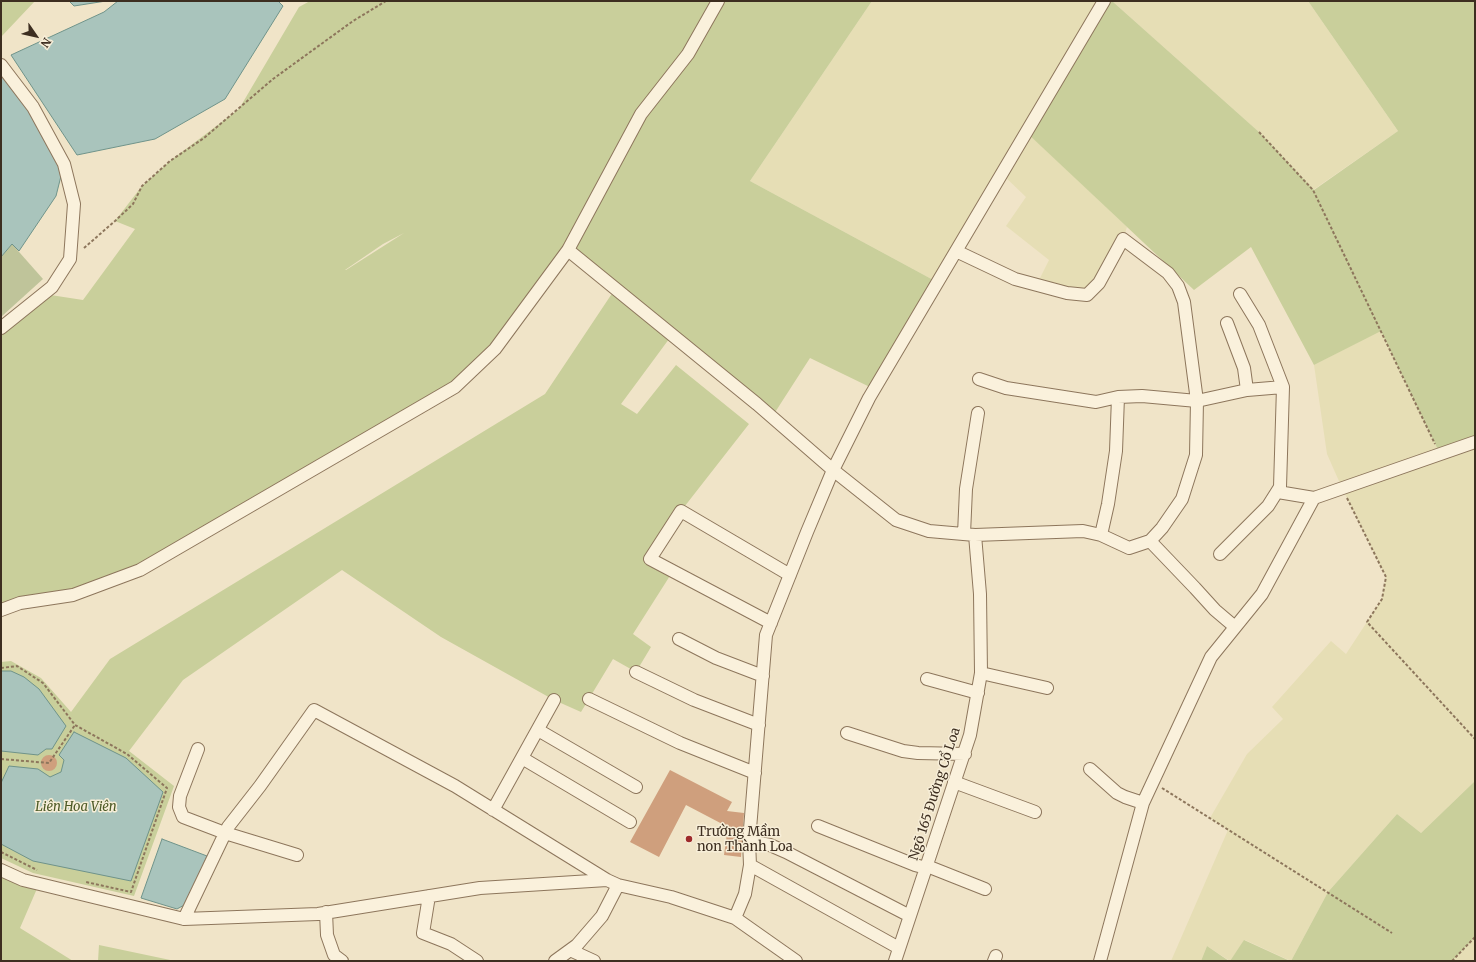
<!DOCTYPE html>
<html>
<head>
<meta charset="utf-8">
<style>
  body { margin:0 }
  #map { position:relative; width:1476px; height:962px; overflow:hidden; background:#f0e4c8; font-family:Merriweather,serif }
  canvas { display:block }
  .frame { position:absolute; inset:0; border:2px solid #3d2e20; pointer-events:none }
  .north { position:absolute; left:16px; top:16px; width:40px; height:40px; -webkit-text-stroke:3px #f7eed8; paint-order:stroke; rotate:124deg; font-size:11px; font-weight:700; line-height:16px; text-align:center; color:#3d2e20 }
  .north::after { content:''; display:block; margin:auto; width:14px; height:18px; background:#3d2e20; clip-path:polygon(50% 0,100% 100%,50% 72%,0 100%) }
</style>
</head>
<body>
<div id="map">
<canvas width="1476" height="962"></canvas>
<div class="frame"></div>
<div class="north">N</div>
</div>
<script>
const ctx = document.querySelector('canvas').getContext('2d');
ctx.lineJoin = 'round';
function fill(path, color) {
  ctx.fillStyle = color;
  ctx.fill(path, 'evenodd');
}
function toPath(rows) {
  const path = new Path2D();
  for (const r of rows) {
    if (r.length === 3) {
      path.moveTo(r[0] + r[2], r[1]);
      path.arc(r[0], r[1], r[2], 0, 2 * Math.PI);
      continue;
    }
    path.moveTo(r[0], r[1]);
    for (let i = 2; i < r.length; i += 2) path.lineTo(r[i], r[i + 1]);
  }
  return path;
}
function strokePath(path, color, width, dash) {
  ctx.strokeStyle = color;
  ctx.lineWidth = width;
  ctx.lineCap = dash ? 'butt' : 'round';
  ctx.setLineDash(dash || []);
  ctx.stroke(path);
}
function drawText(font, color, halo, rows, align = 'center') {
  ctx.font = font + ' Merriweather,serif';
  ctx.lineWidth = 3;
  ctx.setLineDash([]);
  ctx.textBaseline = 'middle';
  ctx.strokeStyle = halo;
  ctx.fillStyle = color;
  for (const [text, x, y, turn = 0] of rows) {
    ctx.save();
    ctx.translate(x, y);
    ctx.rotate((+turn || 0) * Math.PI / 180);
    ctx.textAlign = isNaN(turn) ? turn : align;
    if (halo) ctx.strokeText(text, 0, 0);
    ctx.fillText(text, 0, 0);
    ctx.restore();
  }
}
const farmland = toPath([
  [872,1,1104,1,1027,132,1127,227,1123,239,1087,295,1036,286,1049,260,1006,226,1026,197,1002,174,937,282,750,181],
  [1112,1,1308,1,1398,131,1313,190,1259,132],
  [1381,330,1440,454,1475,442,1475,781,1421,833,1397,814,1328,892,1291,961,1245,940,1230,961,1207,946,1201,961,1171,961,1228,830,1210,818,1247,754,1283,719,1272,707,1331,641,1346,654,1382,599,1386,577,1342,488,1327,454,1314,365],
  [1475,937,1475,961,1452,961]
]);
const green = toPath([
  [1,1,35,1,1,37],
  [310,1,872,1,750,181,937,282,874,389,810,358,772,417,672,335,621,404,637,414,676,365,749,424,681,511,650,559,673,571,633,634,651,647,636,672,613,659,581,712,554,700,441,637,342,570,183,680,129,751,174,786,134,896,33,873,1,858,1,662,11,661,41,678,71,712,110,659,545,394,615,289,568,250,532,300,455,387,140,570,1,610,1,324,44,294,83,300,135,229,115,221,142,186,170,161,239,109,299,7],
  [404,233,346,270,345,270,383,244],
  [1104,1,1112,1,1259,132,1314,190,1398,131,1308,1,1475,1,1475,442,1440,454,1381,331,1314,365,1251,247,1194,290,1026,132],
  [1475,781,1475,937,1452,961,1291,961,1328,892,1397,814,1421,833],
  [1,870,39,884,20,928,73,961,1,961],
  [1244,940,1290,961,1230,961],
  [99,945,175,961,98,961],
  [1207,946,1229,961,1201,961]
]);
const cemetery = toPath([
  [12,244,43,279,1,317,1,257]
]);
const water = toPath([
  [69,1,106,1,74,6,69,1],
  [118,1,278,1,283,6,225,99,155,139,77,155,11,55,104,12,118,1],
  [1,65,64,164,56,196,19,251,12,244,1,257,1,65],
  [1,671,11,671,24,677,39,689,66,726,52,749,46,749,38,755,1,751,1,671],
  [74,732,126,758,163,792,131,881,33,861,1,844,1,783,9,766,38,769,50,777,61,772,64,760,59,755,74,732],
  [162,839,207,856,188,903,177,909,141,898,162,839]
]);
const building = toPath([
  [49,763,8],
  [670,770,732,802,727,811,744,813,741,857,724,855,728,827,686,805,659,857,630,842]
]);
const path = toPath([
  [1259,132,1313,190,1435,444],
  [84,248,115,221,133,204,142,186,170,161,204,138,273,79,353,21,386,1],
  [1347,498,1386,577,1382,599,1367,622,1475,739],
  [1,668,17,666,43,683,75,725,127,754,167,788,131,892,86,882],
  [1,759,49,763,75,725],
  [1162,788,1392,933],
  [1,852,37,870],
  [1452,961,1475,937]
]);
const minor = toPath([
  [1,65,33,107,64,164,74,204,70,259,52,287,1,328],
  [568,250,757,404,833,470,896,520,929,531,975,535,1083,531,1101,535,1129,548,1150,541,1162,528,1182,499,1196,455,1197,401,1184,302,1178,286,1168,273,1123,239,1099,283,1087,295,1067,293,1015,279,956,251],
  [1227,323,1244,368,1247,390],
  [979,379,1006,388,1096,402,1118,397,1142,396,1197,401,1247,390,1283,387],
  [1278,492,1314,498],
  [964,534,966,489,978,413],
  [1101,535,1108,504,1116,451,1118,397],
  [1150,541,1195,588,1215,610,1235,627],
  [1220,554,1268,506,1280,487,1283,387,1259,325,1240,294],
  [1,610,20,603,73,595,140,570,455,387,495,349,568,250,641,114,688,54,718,1],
  [771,623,650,559,681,511,790,575],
  [679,639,716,658,763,676],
  [636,672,694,700,759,725],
  [981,673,1047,688],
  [927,679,978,693],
  [589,699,680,743,755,773],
  [538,730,636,787],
  [847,733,903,751,918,753,965,754],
  [198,749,180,796,179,807,183,817,225,833,297,855],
  [522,758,630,822],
  [1090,769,1117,793,1125,797,1143,803],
  [954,782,1035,812],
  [493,810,554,700],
  [818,826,915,865,926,868],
  [749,841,770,845,786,852,910,916],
  [750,865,899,948],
  [927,866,985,889],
  [1,870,23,880,184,919,318,914,480,888,607,880],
  [429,896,423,933,451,944,477,961],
  [326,912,327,935,334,955,342,961],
  [735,918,745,894,750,865,749,841,766,635,807,532,833,470,869,398,1104,1],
  [184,919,228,827,260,786,314,710,455,786,607,880,618,885,671,897,735,918,796,961],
  [570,950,594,961],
  [555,961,577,945,602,916,618,885],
  [895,961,970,735,981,673,980,594,975,535],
  [994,961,996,956],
  [1100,961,1143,803,1211,657,1262,594,1314,498,1475,442]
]);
const markers = [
  [689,839,4,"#9e2a2b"]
];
const streetNames = [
  ["Ngõ 165 Đường Cổ Loa",935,794,-72]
];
const parkNames = [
  ["Liên Hoa Viên",76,807]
];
const poiNames = [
  ["Trường Mầm",697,832],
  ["non Thành Loa",697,847]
];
fill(farmland, '#e6deb5');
fill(green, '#c9cf9b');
fill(cemetery, '#bfc49a');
fill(water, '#a9c4bc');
strokePath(water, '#6f938a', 1);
fill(building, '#cf9f7d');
strokePath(minor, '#8d765c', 14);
strokePath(path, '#8d765c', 2, [3, 2]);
strokePath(minor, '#faf1dc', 12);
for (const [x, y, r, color] of markers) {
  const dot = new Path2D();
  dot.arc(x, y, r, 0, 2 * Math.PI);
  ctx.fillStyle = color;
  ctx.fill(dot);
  strokePath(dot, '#f7eed8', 1.5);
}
drawText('13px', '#3d2e20', '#f7eed8', streetNames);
drawText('italic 13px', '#4d5a26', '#f7eed8', parkNames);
drawText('13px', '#3d2e20', '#f7eed8', poiNames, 'left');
</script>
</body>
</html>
